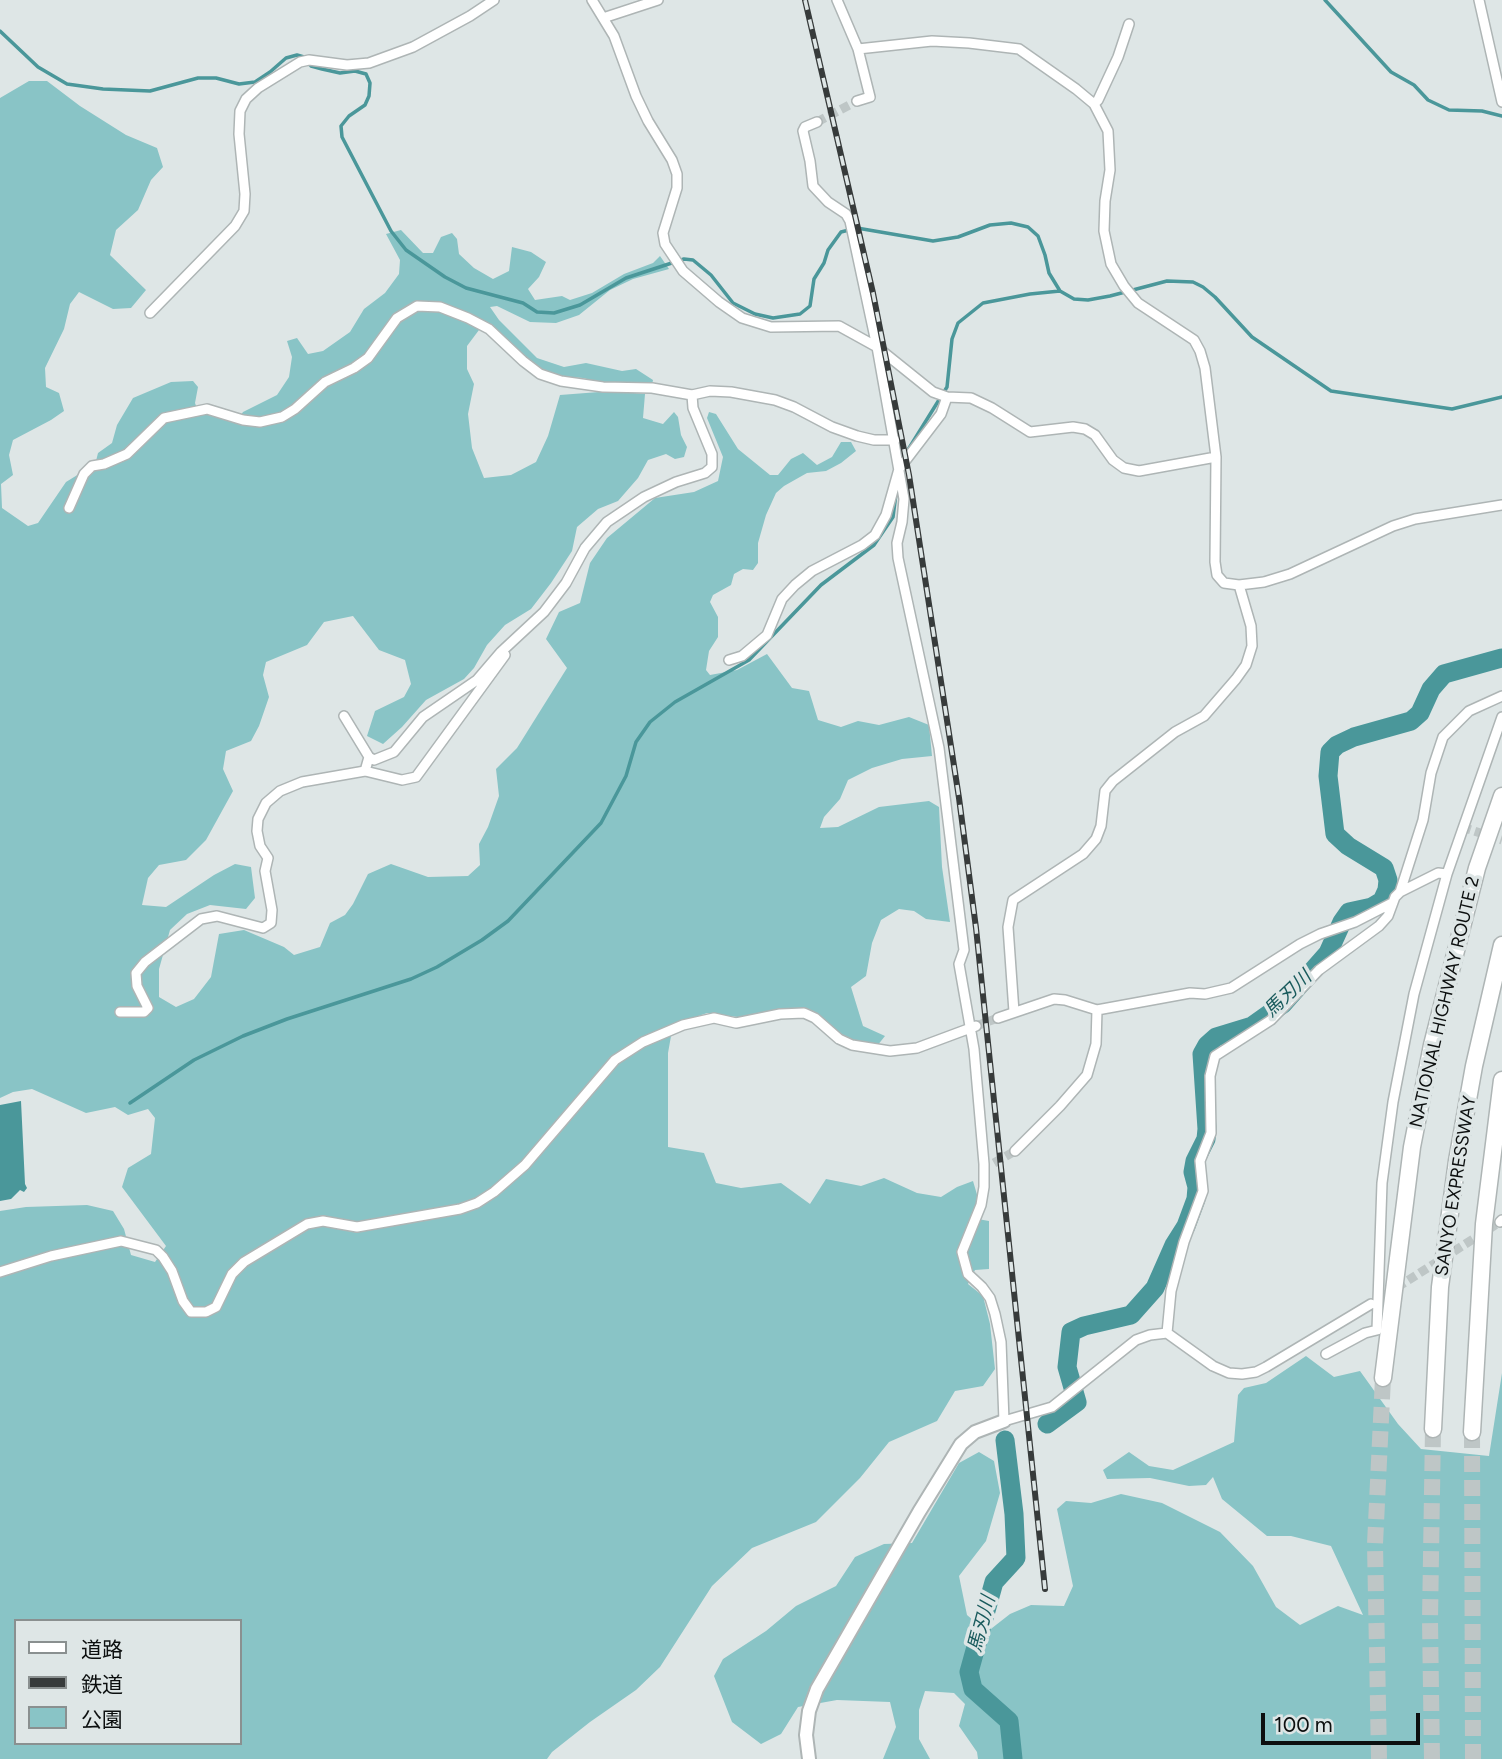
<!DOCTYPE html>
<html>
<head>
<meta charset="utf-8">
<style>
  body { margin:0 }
  #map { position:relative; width:1502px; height:1759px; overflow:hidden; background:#dee6e6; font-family:Figtree,"Noto Sans JP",sans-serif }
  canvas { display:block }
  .legend { position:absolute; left:14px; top:1619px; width:228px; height:126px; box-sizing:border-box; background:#dee6e6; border:2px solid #8a9090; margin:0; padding:9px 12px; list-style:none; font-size:21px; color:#0c0f0f }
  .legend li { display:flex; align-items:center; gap:14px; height:35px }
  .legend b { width:35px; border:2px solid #8a9090 }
  .scale { position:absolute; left:1261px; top:1713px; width:159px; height:32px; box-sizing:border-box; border:4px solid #0c0f0f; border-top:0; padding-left:9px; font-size:21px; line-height:24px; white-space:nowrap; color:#0c0f0f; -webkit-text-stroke:5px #dee6e6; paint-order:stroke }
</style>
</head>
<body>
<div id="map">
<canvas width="1502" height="1759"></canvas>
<ul class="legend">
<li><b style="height:9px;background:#fff"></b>道路</li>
<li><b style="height:9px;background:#373b3b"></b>鉄道</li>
<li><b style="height:19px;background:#89c4c6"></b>公園</li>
</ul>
<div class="scale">100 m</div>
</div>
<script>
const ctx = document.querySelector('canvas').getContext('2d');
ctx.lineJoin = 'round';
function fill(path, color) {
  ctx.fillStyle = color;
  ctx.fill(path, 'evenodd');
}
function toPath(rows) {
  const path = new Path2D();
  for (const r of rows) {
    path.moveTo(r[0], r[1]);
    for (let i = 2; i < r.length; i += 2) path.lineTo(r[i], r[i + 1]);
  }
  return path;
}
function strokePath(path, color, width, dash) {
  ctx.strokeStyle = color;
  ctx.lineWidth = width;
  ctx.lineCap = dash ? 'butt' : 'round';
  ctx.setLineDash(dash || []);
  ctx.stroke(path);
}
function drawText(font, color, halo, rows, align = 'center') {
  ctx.font = font + ' Figtree,"Noto Sans JP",sans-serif';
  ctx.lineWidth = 7;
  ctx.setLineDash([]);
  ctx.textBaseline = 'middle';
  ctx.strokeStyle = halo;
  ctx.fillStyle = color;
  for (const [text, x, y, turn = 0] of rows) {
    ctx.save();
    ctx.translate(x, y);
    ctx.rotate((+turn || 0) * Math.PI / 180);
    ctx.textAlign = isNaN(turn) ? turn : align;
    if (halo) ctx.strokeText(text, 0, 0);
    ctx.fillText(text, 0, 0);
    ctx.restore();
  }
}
const green = toPath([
  [29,81,47,81,80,106,126,135,157,148,163,167,151,180,138,210,116,230,110,255,146,290,131,308,113,309,79,292,70,304,64,329,45,368,46,387,59,393,64,411,51,420,13,440,9,455,13,475,1,484,2,508,28,526,38,523,66,482,79,474,93,473,98,453,112,443,117,425,133,398,171,382,193,381,198,387,195,403,199,414,215,413,235,423,243,412,277,395,289,377,292,357,287,341,297,338,308,354,323,351,350,332,364,309,385,293,399,274,400,260,386,234,401,230,423,253,433,253,441,237,452,233,457,239,459,254,474,268,493,279,509,271,512,247,531,252,546,262,539,277,528,289,535,300,562,296,570,300,592,293,624,274,653,263,660,256,669,269,633,279,610,290,579,315,556,323,530,322,497,306,490,307,499,320,537,358,564,367,586,363,622,371,636,369,653,380,652,385,598,382,583,378,555,376,535,366,489,327,479,330,467,346,467,369,474,384,468,414,472,448,484,478,511,475,536,462,548,436,560,395,612,391,645,394,643,418,663,424,674,412,678,417,681,435,687,447,684,457,675,459,666,454,648,460,638,478,618,501,598,509,577,527,572,551,551,583,531,609,505,625,487,645,474,668,464,679,426,700,402,727,383,744,367,736,375,711,404,697,411,684,405,660,379,650,353,616,324,622,307,645,266,662,263,675,269,697,259,726,251,741,226,751,223,769,233,791,206,840,186,860,159,865,148,878,142,905,166,907,214,875,235,864,251,867,255,898,246,909,210,905,187,914,170,930,159,969,159,997,176,1007,194,999,211,977,219,934,244,930,284,947,294,955,320,947,330,923,345,915,353,904,368,874,391,864,428,877,468,876,480,865,479,844,488,827,499,796,496,769,517,748,567,668,546,639,559,612,580,603,590,563,607,538,655,498,694,492,718,481,723,457,707,418,709,412,716,414,738,449,770,475,778,475,791,459,803,453,817,465,832,457,841,442,851,442,856,451,841,463,826,471,807,473,784,486,776,493,766,515,758,543,758,563,753,570,743,569,734,574,731,585,713,595,710,602,718,617,718,637,709,651,706,670,710,675,737,670,767,654,792,688,809,691,818,720,841,727,858,721,879,725,909,717,929,725,932,756,902,759,872,768,848,780,840,799,824,817,820,828,838,827,879,807,929,801,939,807,942,867,950,922,926,919,914,911,899,909,881,920,872,943,866,976,851,987,863,1026,885,1036,877,1046,846,1039,807,1009,779,1011,745,1018,707,1013,673,1025,668,1053,668,1147,704,1153,716,1183,741,1188,781,1183,810,1204,826,1179,861,1186,884,1178,917,1193,941,1197,957,1187,973,1181,978,1198,972,1218,989,1221,989,1269,975,1270,968,1284,983,1296,990,1324,995,1369,983,1386,955,1391,937,1421,889,1442,860,1478,816,1522,752,1548,712,1586,660,1667,636,1690,590,1722,552,1752,547,1759,0,1759,0,1211,26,1207,87,1205,113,1211,124,1229,131,1255,155,1262,166,1246,122,1187,128,1168,151,1154,155,1118,148,1109,128,1115,115,1107,86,1113,32,1089,13,1092,0,1098,0,98],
  [16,1621,240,1621,240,1743,16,1743],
  [1306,1356,1334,1377,1360,1371,1398,1424,1421,1449,1489,1456,1502,1373,1502,1759,978,1759,977,1752,959,1726,965,1704,954,1693,925,1691,919,1710,919,1739,930,1759,883,1759,896,1727,890,1702,837,1700,798,1707,781,1734,761,1744,732,1722,714,1676,723,1659,766,1631,796,1606,836,1586,855,1557,884,1544,912,1543,959,1463,979,1452,994,1461,1000,1493,986,1541,959,1576,967,1615,987,1632,1010,1614,1031,1605,1064,1606,1073,1586,1057,1509,1066,1501,1091,1503,1121,1494,1162,1503,1220,1532,1253,1566,1276,1607,1300,1625,1338,1606,1363,1615,1331,1546,1291,1536,1267,1536,1222,1499,1213,1477,1206,1485,1189,1486,1150,1478,1107,1479,1103,1470,1129,1452,1149,1466,1173,1470,1234,1442,1238,1395,1244,1388,1266,1383]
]);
const water = toPath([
  [21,1101,25,1184,27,1188,24,1192,20,1190,11,1199,0,1201,0,1105]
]);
const stream = toPath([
  [1325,0,1391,72,1414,85,1428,100,1449,110,1482,111,1502,116],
  [0,31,38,67,67,84,103,89,150,91,198,78,216,78,239,84,255,82,270,72,286,58,297,55,304,57,311,66,322,69,340,73,355,71,366,74,370,83,369,96,365,105,349,116,341,126,342,137,391,231,406,250,445,277,466,288,523,303,537,312,554,313,580,305,626,278,684,259,693,260,711,275,733,303,755,314,773,318,800,314,810,306,814,279,824,263,828,250,841,232,857,228,933,241,958,237,990,225,1011,223,1028,227,1038,236,1045,255,1049,273,1060,291,1074,299,1088,300,1110,296,1167,281,1193,282,1203,287,1215,297,1252,337,1331,391,1452,409,1502,397],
  [906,453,947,387,952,339,958,323,983,303,1030,294,1060,291],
  [130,1103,194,1060,243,1036,287,1019,411,979,437,967,482,940,508,921,601,823,626,776,636,742,650,722,675,702,749,660,821,585,874,545,893,517,896,494]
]);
const river = toPath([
  [1047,1424,1077,1402,1067,1367,1071,1332,1084,1326,1131,1315,1155,1288,1174,1245,1186,1226,1196,1199,1197,1187,1193,1172,1195,1161,1206,1139,1207,1129,1202,1054,1207,1045,1216,1037,1252,1026,1283,1004,1328,953,1342,922,1349,912,1372,907,1382,901,1387,890,1388,880,1384,868,1348,846,1335,834,1328,776,1330,752,1337,745,1354,737,1411,721,1420,713,1431,689,1444,674,1502,658],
  [1005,1440,1014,1514,1016,1558,994,1582,969,1672,973,1689,1009,1721,1013,1759]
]);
const streetTunnel = toPath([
  [817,122,857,101],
  [1462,827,1502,840],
  [976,1026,998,1018],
  [994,1163,1015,1151],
  [1374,1302,1500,1222]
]);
const highwayTunnel = toPath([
  [1472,1432,1473,1759],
  [1379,1759,1375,1544,1383,1378],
  [1432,1759,1430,1620,1433,1429]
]);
const street = toPath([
  [592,0,614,36,636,96,648,121,672,160,677,174,677,188,663,233,665,244,683,271,719,302,742,318,771,327,839,326,877,347,933,392,947,397,971,398,992,408,1030,432,1073,427,1085,429,1095,435,1113,460,1124,468,1139,471,1216,457],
  [837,0,858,49,870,97,857,101],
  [1479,0,1502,102],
  [603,18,658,0],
  [858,49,932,41,969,43,1019,49,1076,89,1094,104,1108,131,1110,170,1105,201,1104,231,1111,264,1124,286,1138,303,1194,340,1200,351,1205,368,1216,457,1215,562,1217,575,1224,583,1239,585,1264,582,1290,574,1393,526,1415,519,1502,505],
  [1094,104,1098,100,1118,57,1129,24],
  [817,122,805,127,803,131,810,161,813,186,828,202,846,214,850,221,877,347,904,499,902,522,897,543,898,558,939,748,964,950,959,964,974,1049,984,1164,984,1187,981,1205,962,1252,968,1274,982,1287,990,1298,995,1314,1001,1342,1004,1421,1052,1407,1136,1340,1150,1335,1167,1333,1213,1366,1229,1373,1242,1374,1256,1372,1266,1367,1371,1304],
  [150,313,235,226,244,211,245,194,239,134,240,111,246,99,258,88,300,62,309,60,347,65,369,63,413,47,470,16,494,0],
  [69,508,84,474,92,466,104,464,127,454,164,418,207,409,243,420,260,422,282,417,295,409,325,382,354,368,368,358,397,318,417,306,440,307,468,318,489,329,523,361,540,374,561,381,603,387,652,388,692,395,710,391,731,392,775,400,794,407,832,427,857,436,874,440,895,440],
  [729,660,742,656,767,635,782,599,795,585,812,571,862,545,875,535,886,515,899,469,941,414,947,397],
  [344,716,369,757,374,760,394,752,423,717,477,680,501,652,544,612,566,583,585,548,607,522,644,497,676,482,705,473,712,467,712,454,693,408,692,395],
  [369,757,365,771,402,780,416,777,505,655],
  [1400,892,1423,820,1431,773,1443,737,1469,711,1502,696],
  [120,1012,144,1012,148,1008,137,986,136,973,145,962,201,919,217,916,263,928,271,923,272,910,265,871,268,858,260,846,257,831,258,819,266,803,280,791,302,782,365,771],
  [1014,1012,1008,927,1013,900,1083,854,1096,839,1101,826,1105,791,1113,781,1175,732,1204,716,1236,679,1246,665,1252,646,1251,626,1239,585],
  [998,1018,1054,999,1065,1000,1097,1010,1190,993,1205,994,1231,988,1300,944,1320,934,1355,922,1392,903],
  [1015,1151,1060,1106,1087,1075,1096,1044,1097,1010],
  [1500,1222,1502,1220],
  [0,1272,51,1256,121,1241,156,1250,163,1257,172,1271,183,1301,191,1312,206,1312,216,1307,232,1274,244,1262,307,1224,323,1221,357,1227,460,1209,477,1203,494,1192,525,1165,615,1060,643,1042,683,1025,714,1018,736,1023,780,1014,804,1013,815,1018,839,1039,852,1045,890,1051,917,1048,976,1026],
  [1167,1333,1171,1291,1184,1242,1203,1191,1200,1161,1211,1133,1210,1076,1215,1056,1271,1020,1319,970,1379,926,1388,916,1395,897,1400,892,1438,873,1447,874],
  [1326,1354,1365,1333,1377,1330,1382,1183,1393,1102,1414,994,1447,874,1502,717]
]);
const secondary = toPath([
  [809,1759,806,1735,809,1711,817,1689,919,1512,961,1444,975,1432,1004,1421]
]);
const highway = toPath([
  [1383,1378,1412,1147,1432,1045,1477,868,1502,796],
  [1433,1429,1440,1287,1457,1161,1474,1066,1502,945],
  [1472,1432,1484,1224,1502,1080]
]);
const rail = toPath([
  [805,0,873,293,909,475,959,798,976,928,1045,1589]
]);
const streetNames = [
  ["NATIONAL HIGHWAY ROUTE 2",1445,1002,-77],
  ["SANYO EXPRESSWAY",1456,1186,-81]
];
const waterNames = [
  ["馬刃川",1288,994,-44],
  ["馬刃川",982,1624,-75]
];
fill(green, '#89c4c6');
fill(water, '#4a979a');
strokePath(stream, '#4a979a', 3.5);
strokePath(river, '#4a979a', 19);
strokePath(streetTunnel, '#bec6c6', 9, [9, 4.5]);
strokePath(highwayTunnel, '#bec6c6', 16, [16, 8]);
strokePath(street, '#aeb5b5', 12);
strokePath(secondary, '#aeb5b5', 16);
strokePath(highway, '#aeb5b5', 19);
strokePath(street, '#fff', 9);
strokePath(secondary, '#fff', 12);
strokePath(highway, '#fff', 16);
strokePath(rail, '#373b3b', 6);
strokePath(rail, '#dee6e6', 3.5, [10]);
drawText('18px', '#0c0f0f', '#dee6e6', streetNames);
drawText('italic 19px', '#1a5b5d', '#dee6e6', waterNames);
</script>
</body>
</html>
